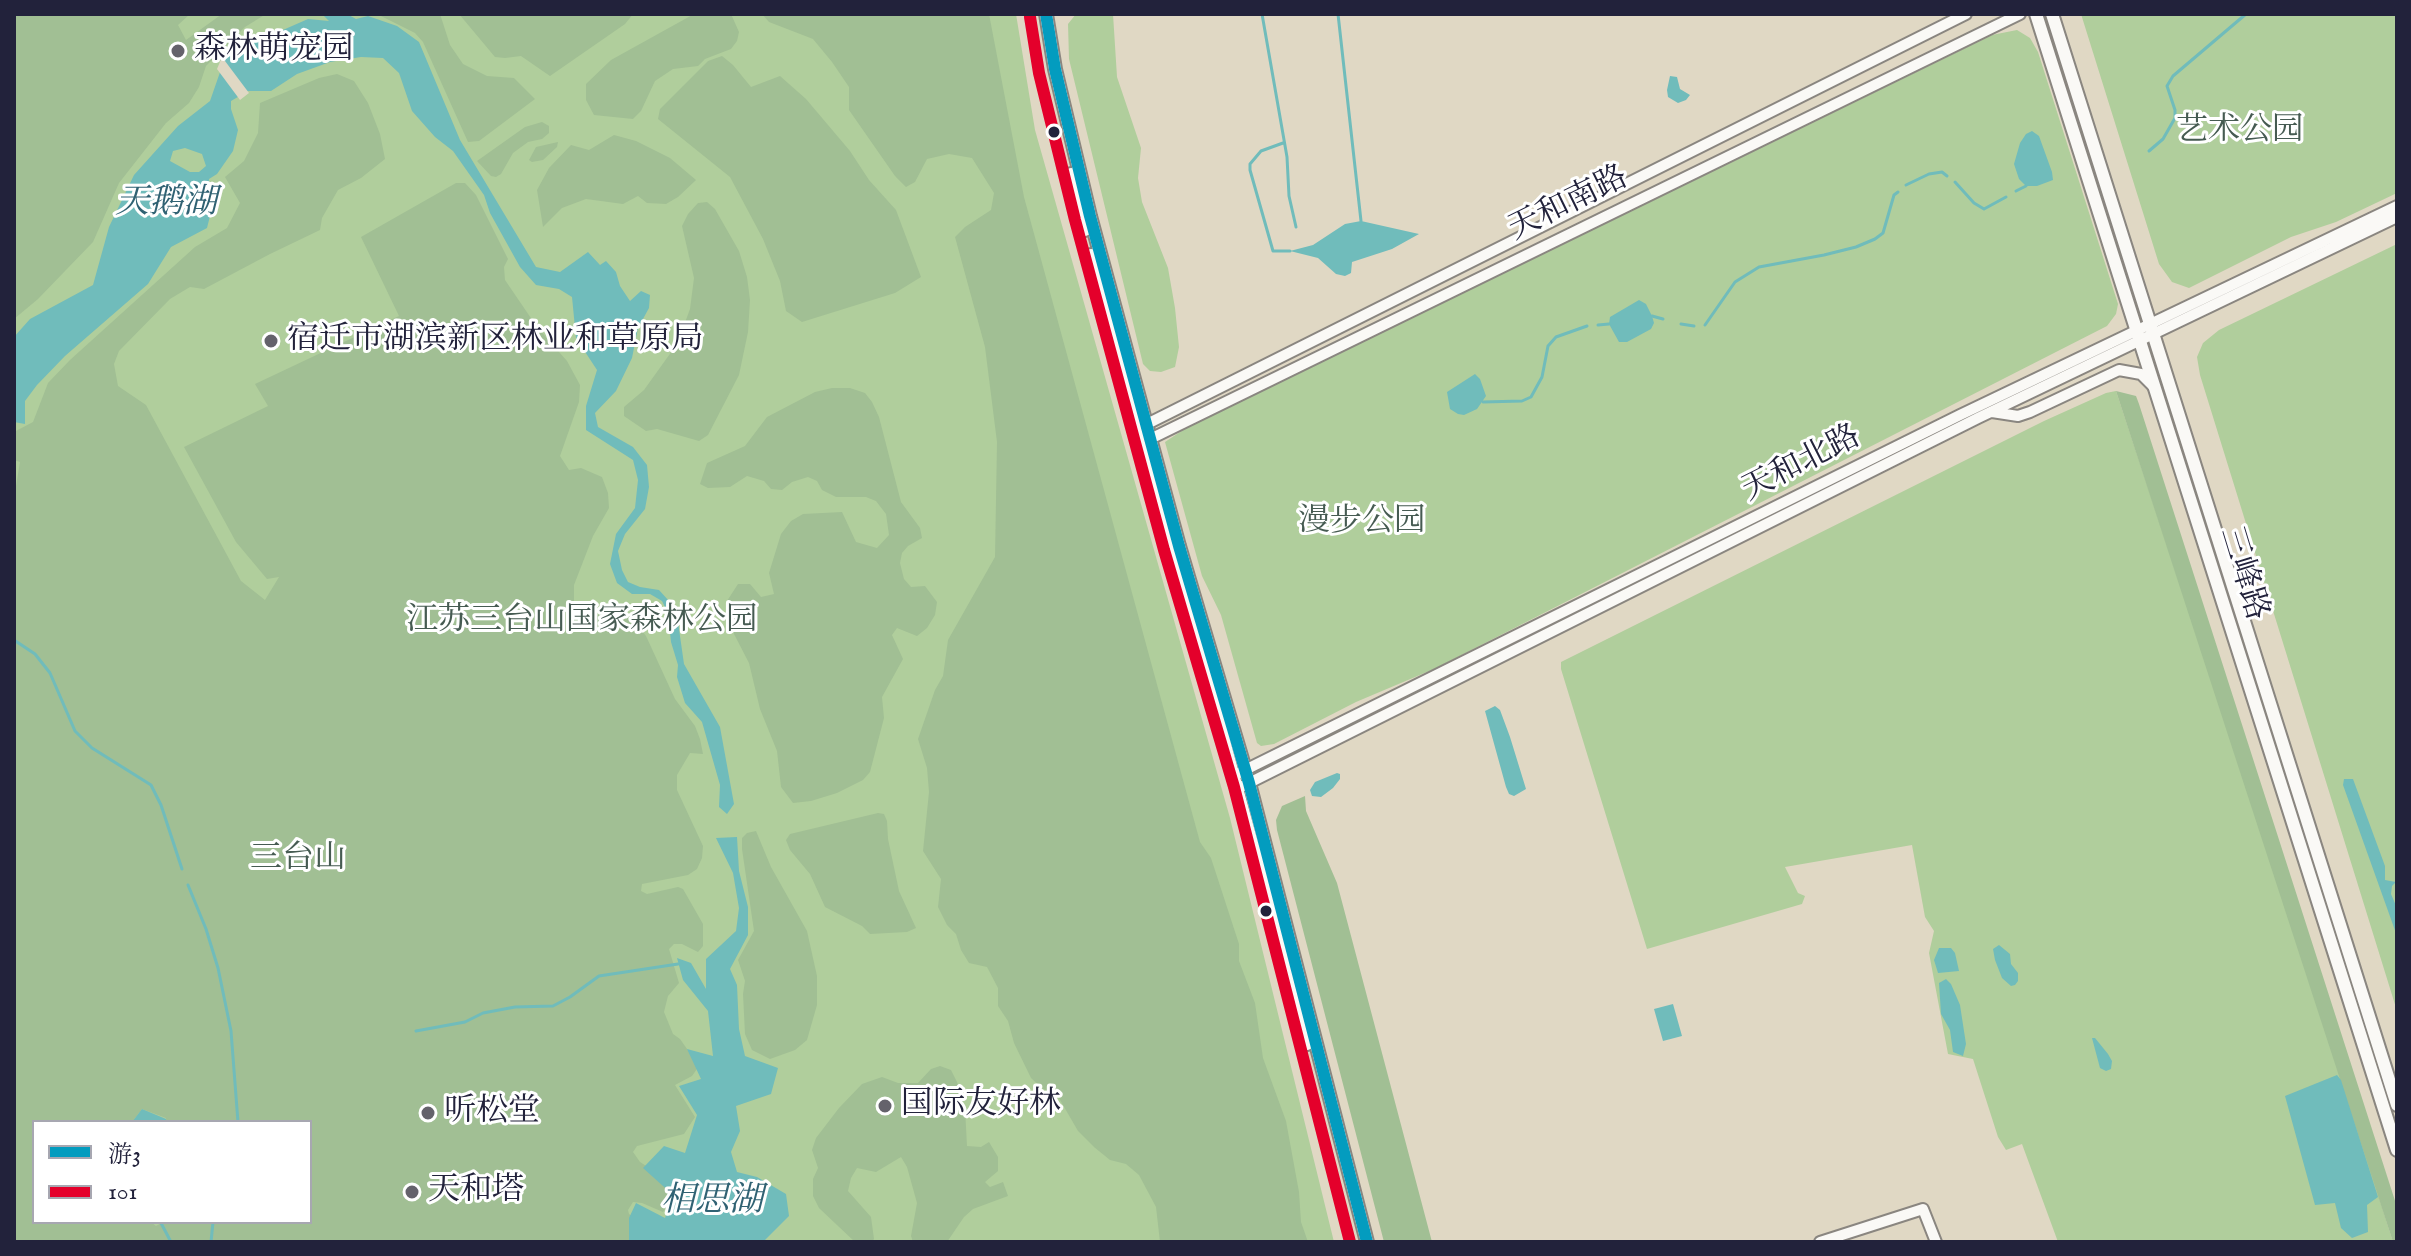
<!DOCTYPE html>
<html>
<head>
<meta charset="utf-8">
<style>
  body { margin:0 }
  #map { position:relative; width:2411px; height:1256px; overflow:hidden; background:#e0d8c4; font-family:"IM FELL English","Noto Serif SC",serif }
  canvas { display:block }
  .frame { position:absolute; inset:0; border:16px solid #22223b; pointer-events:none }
  .legend { position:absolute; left:32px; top:1120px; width:280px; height:104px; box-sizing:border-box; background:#fff; border:2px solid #a7a7b1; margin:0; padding:10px 14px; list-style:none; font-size:24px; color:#22223b }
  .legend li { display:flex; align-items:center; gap:16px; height:40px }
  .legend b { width:40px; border:2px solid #a7a7b1 }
</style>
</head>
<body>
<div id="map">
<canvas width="2411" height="1256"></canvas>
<div class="frame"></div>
<ul class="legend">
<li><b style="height:10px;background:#039cbf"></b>游3</li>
<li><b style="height:10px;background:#e4002b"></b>101</li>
</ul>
</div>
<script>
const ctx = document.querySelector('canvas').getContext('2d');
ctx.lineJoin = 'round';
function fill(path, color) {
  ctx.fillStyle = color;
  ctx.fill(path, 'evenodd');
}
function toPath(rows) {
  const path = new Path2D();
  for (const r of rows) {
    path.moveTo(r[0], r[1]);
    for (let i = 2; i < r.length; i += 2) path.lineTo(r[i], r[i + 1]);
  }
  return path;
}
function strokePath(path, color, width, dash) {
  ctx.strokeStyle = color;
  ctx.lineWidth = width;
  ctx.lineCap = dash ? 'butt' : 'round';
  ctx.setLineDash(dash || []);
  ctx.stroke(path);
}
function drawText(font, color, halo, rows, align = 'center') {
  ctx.font = font + ' "IM FELL English","Noto Serif SC",serif';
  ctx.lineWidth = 6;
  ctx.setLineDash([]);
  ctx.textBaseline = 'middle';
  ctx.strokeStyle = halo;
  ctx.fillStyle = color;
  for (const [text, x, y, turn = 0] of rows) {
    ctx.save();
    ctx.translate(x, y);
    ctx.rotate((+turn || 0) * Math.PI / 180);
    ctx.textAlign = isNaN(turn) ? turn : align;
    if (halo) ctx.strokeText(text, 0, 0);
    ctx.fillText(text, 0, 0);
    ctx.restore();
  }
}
const green = toPath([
  [14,14,1016,14,1035,130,1230,818,1334,1242,14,1242],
  [34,1122,310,1122,310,1222,34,1222],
  [1076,14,1113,14,1117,77,1141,148,1138,178,1142,202,1168,268,1175,308,1179,347,1175,367,1161,372,1150,371,1143,364,1069,59,1068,24],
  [2081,14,2397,14,2397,193,2336,222,2291,237,2189,288,2172,282,2159,264],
  [2017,30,2030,38,2038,52,2118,304,2116,314,2107,326,1434,669,1356,702,1274,744,1261,746,1257,743,1221,615,1202,576,1165,442,1186,428,1992,35],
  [2397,244,2397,1011,2200,375,2197,357,2203,343,2219,330],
  [2116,391,2295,933,2393,1242,2058,1242,2022,1144,2006,1150,1998,1137,1973,1059,1948,1054,1929,953,1934,931,1925,917,1912,845,1785,867,1798,893,1805,896,1802,904,1647,949,1561,669,1561,662,2044,421,2106,393]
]);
const forest = toPath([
  [14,14,190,14,178,25,186,40,222,14,266,14,245,27,206,66,199,87,189,103,166,123,119,183,93,242,38,299,14,319],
  [377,14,440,14,450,45,463,64,487,76,514,78,535,99,479,141,468,142,423,42,415,33],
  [459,14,633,14,625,24,550,76,521,56,505,58,495,57],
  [694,14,731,14,739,32,737,41,731,49,705,59,698,66,673,69,655,81,641,111,633,119,594,115,586,100,586,84,611,60],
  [762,14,989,14,1024,197,1200,842,1211,858,1239,944,1239,961,1255,1003,1263,1058,1286,1121,1299,1192,1301,1222,1308,1242,1160,1242,1156,1207,1139,1175,1126,1164,1110,1160,1094,1147,1078,1131,1056,1093,1043,1089,1031,1078,1014,1043,1008,1021,998,1006,998,988,987,967,969,963,961,950,956,934,947,925,938,907,941,879,923,851,929,792,927,768,918,739,935,690,943,676,948,640,995,557,997,442,985,347,955,237,965,227,991,210,994,193,972,158,949,154,927,159,915,182,906,187,895,176,849,110,849,87,832,62,813,39,769,22],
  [722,56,733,65,751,87,780,76,806,99,850,151,869,180,896,210,921,277,895,293,802,322,786,311,780,281,763,239,730,177,658,119,660,109,708,61],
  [337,74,354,81,368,103,380,134,385,159,361,178,338,190,322,218,320,230,270,254,204,289,190,287,170,299,119,351,114,364,118,386,146,405,241,581,265,600,279,577,267,579,236,542,184,447,268,406,255,384,399,316,361,237,456,183,465,183,476,195,508,259,504,267,505,280,537,327,567,361,580,385,579,402,560,456,569,470,581,468,602,477,608,493,609,508,593,536,574,585,574,602,587,615,628,614,646,636,675,699,695,726,700,739,703,754,690,753,677,775,677,790,703,846,702,858,697,869,688,875,642,884,641,891,647,894,678,887,683,889,703,924,703,946,698,952,682,944,674,944,669,949,679,983,668,996,664,1012,673,1034,680,1039,699,1066,692,1076,675,1085,695,1117,684,1134,637,1146,633,1152,640,1162,654,1171,675,1193,663,1212,642,1203,633,1202,628,1210,629,1214,638,1221,648,1242,14,1242,14,498,20,462,14,460,14,432,33,422,48,383,70,360,195,247,227,228,240,203,225,177,244,161,258,133,260,103,319,78],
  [142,1109,166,1118,166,1122,310,1122,310,1222,163,1222,156,1226,151,1222,34,1222,34,1122,132,1122],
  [542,122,549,126,549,133,542,139,528,142,513,153,501,174,496,177,491,176,477,161,525,127],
  [614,135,636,141,670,158,696,180,678,197,666,204,647,203,638,196,623,204,586,199,562,208,543,227,537,190,549,168,571,145,589,150],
  [558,142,557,147,543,160,532,162,529,160,536,147],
  [707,202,715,209,739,251,747,277,750,300,748,332,739,375,708,435,699,441,657,429,646,431,624,416,624,407,644,390,677,344,690,309,694,278,682,226,688,214,698,203],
  [832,388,850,388,865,393,872,402,879,417,901,502,920,528,922,538,908,546,902,553,900,563,904,579,911,587,925,586,937,602,935,615,927,628,917,636,897,628,892,635,903,659,882,697,884,718,870,772,863,780,837,793,811,801,793,803,781,787,777,751,760,709,749,663,734,634,727,601,738,584,750,584,761,597,774,594,769,573,781,534,791,521,803,514,842,512,856,542,877,548,889,535,886,514,876,501,866,497,836,497,822,490,817,481,808,477,792,482,782,490,771,489,764,481,747,476,730,487,708,488,700,484,707,463,745,446,767,417,815,392],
  [2116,391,2136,396,2139,404,2397,1207,2397,1242,2393,1242],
  [1305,796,1306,811,1337,883,1432,1242,1384,1242,1277,830,1276,820,1282,806],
  [878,813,884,814,887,821,888,839,899,891,916,928,907,932,870,934,862,926,825,907,810,874,790,850,786,840,790,834],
  [756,831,771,867,807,931,817,976,817,1005,807,1040,795,1050,770,1059,752,1050,745,1034,743,994,745,981,738,960,754,931,742,849,742,838,747,833],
  [940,1066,951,1070,957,1082,965,1108,967,1146,981,1147,989,1142,998,1157,998,1171,985,1182,990,1187,1003,1182,1008,1196,973,1209,964,1217,947,1242,913,1242,911,1236,917,1203,907,1167,901,1157,876,1172,857,1168,851,1178,848,1191,871,1217,874,1239,872,1242,855,1242,819,1208,813,1196,813,1179,818,1168,812,1150,816,1138,839,1108,862,1084,882,1077,898,1083,918,1083,931,1069]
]);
const water = toPath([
  [322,14,347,14,356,19,368,16,397,26,419,42,460,140,536,267,560,272,588,252,600,265,606,261,616,272,620,286,630,301,641,291,650,295,649,308,638,328,632,358,616,391,595,413,598,427,633,447,647,465,649,487,645,509,625,534,618,551,622,570,628,582,640,587,659,590,669,601,678,622,684,664,720,727,734,804,727,814,719,807,720,785,702,722,685,703,677,677,678,665,671,642,668,613,662,601,650,594,632,594,617,583,610,564,616,534,635,508,638,480,633,460,586,430,586,406,597,370,576,338,572,297,559,289,536,285,520,267,490,213,484,195,453,151,435,137,412,111,399,73,383,58,361,57,330,62,297,74,271,91,248,91,231,101,231,109,238,130,233,151,217,174,209,179,211,212,207,228,171,247,148,284,65,356,37,385,25,401,25,424,14,422,14,337,30,319,93,285,109,227,134,175,178,126,210,101,226,55,308,19,329,21],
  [185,148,202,154,206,166,199,172,190,172,170,161,173,151],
  [1670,76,1677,77,1680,89,1690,95,1686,100,1678,103,1668,97,1667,90],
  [2032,131,2039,136,2052,172,2053,180,2037,186,2026,186,2019,179,2014,164,2020,143,2026,134],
  [1361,221,1419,234,1392,249,1352,262,1351,273,1345,276,1336,274,1318,258,1290,251,1313,245,1345,224],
  [1639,300,1646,304,1652,316,1654,323,1651,329,1627,342,1619,342,1609,324,1610,317],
  [1475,374,1480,379,1486,396,1477,409,1464,415,1458,414,1450,409,1447,392],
  [1495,706,1500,710,1510,737,1526,789,1514,796,1509,794,1506,787,1485,711],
  [1337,773,1340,774,1340,779,1333,788,1321,797,1312,796,1310,790,1315,782],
  [2344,779,2353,779,2385,866,2385,880,2396,882,2392,886,2391,894,2397,908,2397,936,2343,785],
  [737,837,739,871,748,907,748,935,730,969,737,985,739,1029,745,1056,778,1068,771,1094,736,1106,740,1131,731,1152,737,1172,757,1177,786,1194,789,1216,763,1242,629,1242,629,1218,636,1203,665,1218,673,1195,643,1168,664,1146,685,1153,697,1115,679,1086,701,1079,687,1049,713,1056,708,1011,683,980,677,958,691,963,706,989,706,959,736,931,739,908,733,873,716,838],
  [1999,945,2010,954,2011,964,2018,973,2018,981,2015,985,2011,986,2002,978,1995,960,1993,949],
  [1939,948,1951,948,1955,953,1959,971,1938,973,1934,960],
  [1946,979,1951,984,1960,1005,1966,1044,1963,1056,1953,1052,1950,1030,1941,1014,1939,983],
  [1673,1004,1682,1036,1663,1041,1654,1009],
  [2092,1038,2095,1038,2108,1054,2112,1061,2111,1069,2106,1071,2100,1068],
  [2337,1075,2341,1080,2378,1197,2367,1205,2368,1232,2352,1238,2341,1228,2335,1203,2315,1205,2285,1096],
  [142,1109,166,1119,166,1122,132,1122]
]);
const pier = toPath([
  [222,57,249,93,240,100,217,69]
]);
const stream = toPath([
  [1262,14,1287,157,1289,196,1296,227],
  [1338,14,1361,221],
  [1283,143,1261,151,1250,164,1250,170,1273,251,1290,251],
  [2149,151,2163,139,2175,118,2175,110,2167,86,2173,76,2246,14],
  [1955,182,1974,203,1984,209,2006,197],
  [1906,185,1929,174,1942,172,1947,176],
  [2016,191,2026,186],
  [1652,316,1663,319],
  [1681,324,1694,326],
  [1598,325,1609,324],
  [1705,325,1735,282,1759,267,1824,255,1856,247,1875,239,1883,233,1894,195,1898,192],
  [1483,402,1522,401,1531,397,1542,377,1548,346,1556,337,1587,326],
  [14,640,35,654,50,673,75,731,92,748,151,785,161,805,182,869],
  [188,885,206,929,218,968,231,1031,238,1122],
  [416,1031,465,1022,483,1013,515,1007,553,1006,570,997,599,976,678,964],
  [161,1223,171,1242],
  [211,1242,213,1222]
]);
const minor = toPath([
  [1992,412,2018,416,2030,412,2119,370,2141,374,2155,388],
  [1141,427,1966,14],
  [1144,442,2020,14],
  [1239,773,1960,415,2397,206],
  [1243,786,1978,418,2397,217],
  [1820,1242,1923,1209,1936,1242]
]);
const major = toPath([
  [1046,14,1055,69,1090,216,1179,546,1249,783,1367,1242],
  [2036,14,2397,1150],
  [2052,14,2397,1105],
  [1071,174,1085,230],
  [1091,255,1307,1044]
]);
const bus1 = toPath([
  [1046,14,1055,69,1090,216,1179,546,1249,783,1367,1242]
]);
const bus2 = toPath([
  [1030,17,1039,73,1075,220,1164,550,1234,787,1350,1242]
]);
const markers = [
  [178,51,8,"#64626b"],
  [1054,132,7,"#22223b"],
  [271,341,8,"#64626b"],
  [1266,911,7,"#22223b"],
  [885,1106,8,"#64626b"],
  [428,1113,8,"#64626b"],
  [412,1192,8,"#64626b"]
];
const poiNames = [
  ["森林萌宠园",194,51],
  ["宿迁市湖滨新区林业和草原局",287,341],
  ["国际友好林",901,1106],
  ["听松堂",444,1113],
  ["天和塔",428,1192]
];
const parkNames = [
  ["艺术公园",2240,132],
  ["漫步公园",1362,523],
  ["江苏三台山国家森林公园",582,622],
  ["三台山",298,860]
];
const streetNames = [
  ["天和南路",1569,205,-26],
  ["天和北路",1802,465,-27],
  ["三峰路",2242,574,73]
];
const waterNames = [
  ["天鹅湖",166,205],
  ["相思湖",712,1203]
];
fill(green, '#b0ce9c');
fill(forest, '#a1bf94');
fill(water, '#70bcbb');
fill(pier, '#e0d8c4');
strokePath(stream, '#70bcbb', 3);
strokePath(minor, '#8a8680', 14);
strokePath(major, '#8a8680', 16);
strokePath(minor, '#faf9f6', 10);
strokePath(major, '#faf9f6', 12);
strokePath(bus1, '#039cbf', 12);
strokePath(bus2, '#e4002b', 12);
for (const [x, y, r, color] of markers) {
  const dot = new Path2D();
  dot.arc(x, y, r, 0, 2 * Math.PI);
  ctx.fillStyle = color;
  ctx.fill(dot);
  strokePath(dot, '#fff', 3);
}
drawText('32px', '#22223b', '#fff', poiNames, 'left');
drawText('32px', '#465b52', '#fff', parkNames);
drawText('32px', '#22223b', '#fff', streetNames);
drawText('italic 34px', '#306273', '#fff', waterNames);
</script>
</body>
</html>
